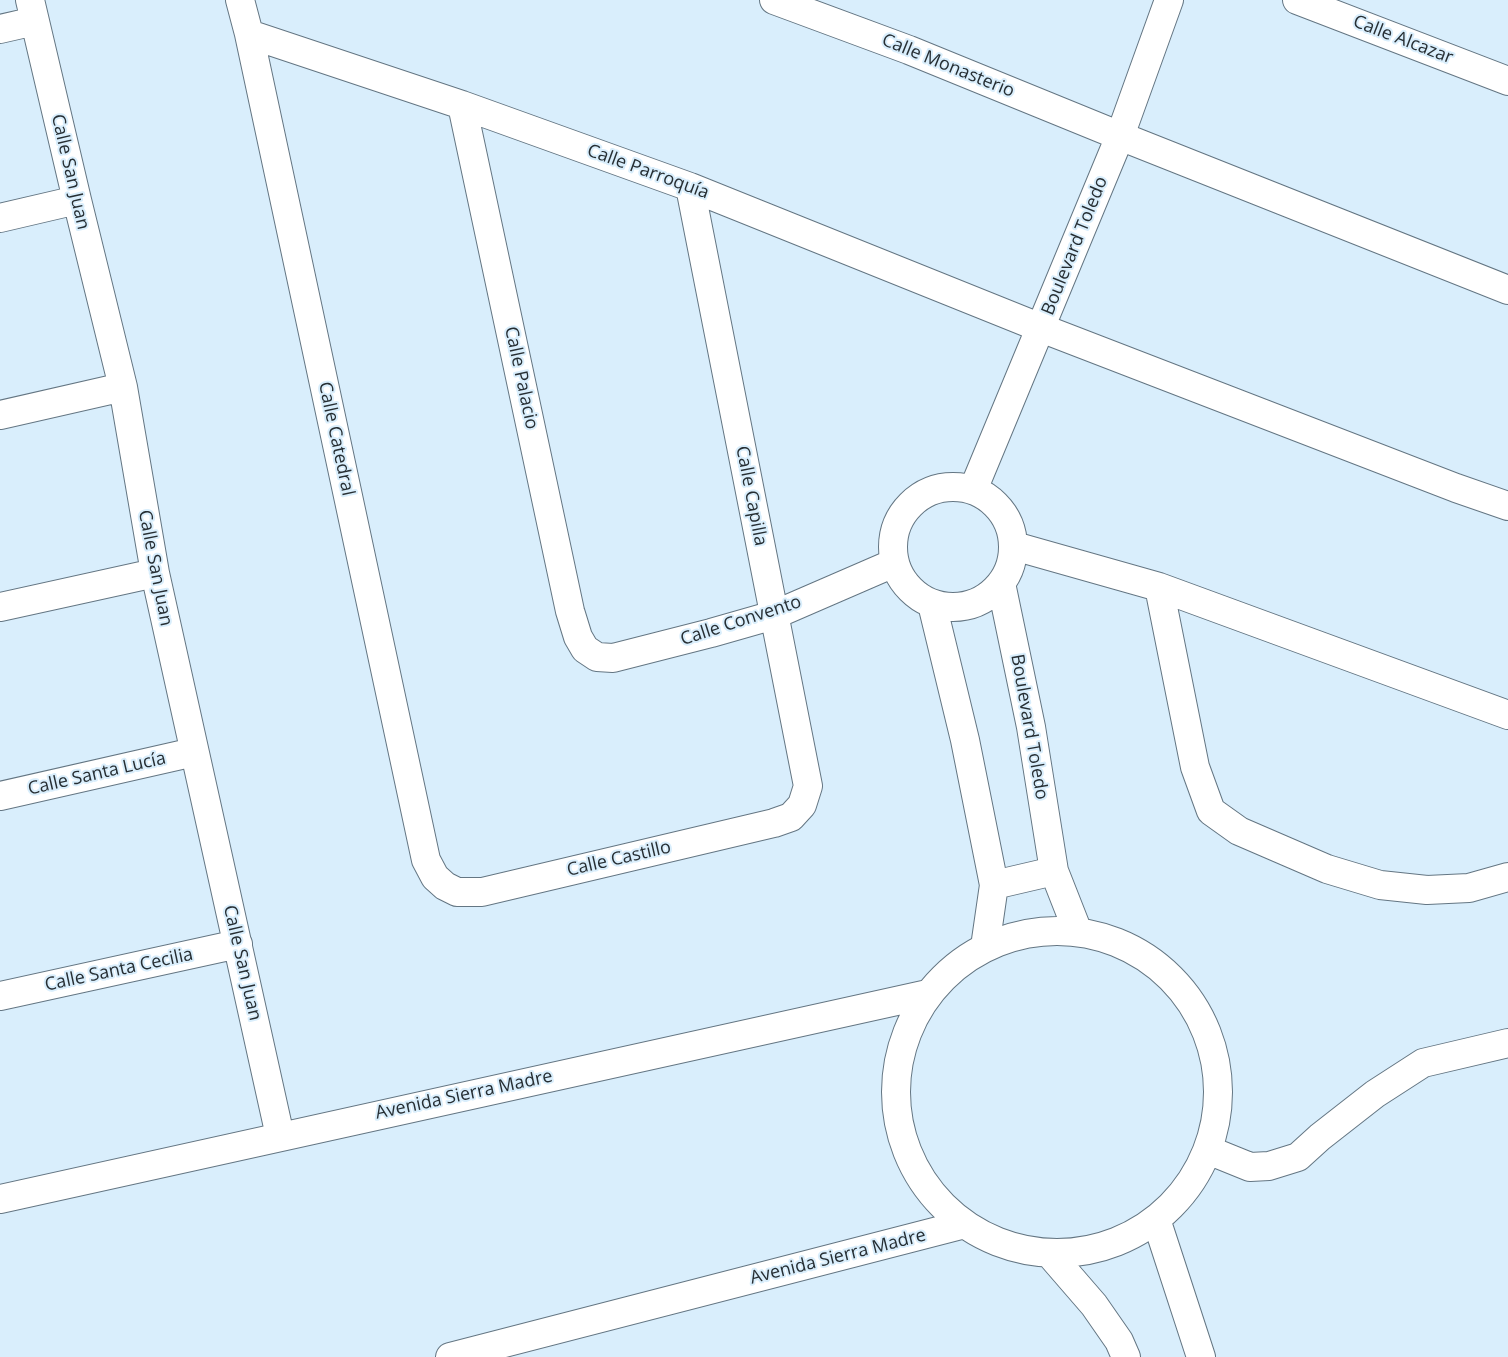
<!DOCTYPE html>
<html>
<head>
<meta charset="utf-8">
<style>
  body { margin:0 }
  canvas { display:block; background:#d9eefc }
</style>
</head>
<body>
<canvas width="1508" height="1357"></canvas>
<script>
const ctx = document.querySelector('canvas').getContext('2d');
ctx.lineJoin = 'round';
function toPath(rows) {
  const path = new Path2D();
  for (const r of rows) {
    if (r.length === 3) {
      path.moveTo(r[0] + r[2], r[1]);
      path.arc(r[0], r[1], r[2], 0, 2 * Math.PI);
      continue;
    }
    path.moveTo(r[0], r[1]);
    for (let i = 2; i < r.length; i += 2) path.lineTo(r[i], r[i + 1]);
  }
  return path;
}
function strokePath(path, color, width, dash) {
  ctx.strokeStyle = color;
  ctx.lineWidth = width;
  ctx.lineCap = dash ? 'butt' : 'round';
  ctx.setLineDash(dash || []);
  ctx.stroke(path);
}
function drawText(font, color, halo, rows, align = 'center') {
  ctx.font = font + ' "Open Sans",sans-serif';
  ctx.lineWidth = 4;
  ctx.setLineDash([]);
  ctx.textBaseline = 'middle';
  ctx.strokeStyle = halo;
  ctx.fillStyle = color;
  for (const [text, x, y, turn = 0] of rows) {
    ctx.save();
    ctx.translate(x, y);
    ctx.rotate((+turn || 0) * Math.PI / 180);
    ctx.textAlign = isNaN(turn) ? turn : align;
    if (halo) ctx.strokeText(text, 0, 0);
    ctx.fillText(text, 0, 0);
    ctx.restore();
  }
}
const minor = toPath([
  [30,0,77,200,123,387,155,573,280,1136],
  [240,0,249,34,426,860,435,877,445,886,457,892,482,892,774,823,791,817,802,805,808,786,690,187],
  [774,0,909,50,1120,136,1508,290],
  [1297,0,1508,81],
  [0,29,35,21],
  [249,34,462,105,690,187,1041,328,1456,488,1508,506],
  [462,105,570,611,578,637,585,649,597,657,613,658,711,633,774,615,894,563],
  [0,218,77,200],
  [0,415,123,387],
  [953,547,60],
  [973,490,1120,136,1169,0],
  [1014,546,1159,587,1508,715],
  [1001,583,1031,727,1054,871,1078,932],
  [1159,587,1195,767,1211,811,1239,831,1327,869,1380,885,1427,890,1469,888,1508,877],
  [932,604,965,740,994,885,985,947],
  [0,607,155,573],
  [0,796,194,752],
  [994,885,1054,871],
  [1057,1092,161],
  [0,996,238,944],
  [1208,1150,1250,1167,1269,1166,1298,1157,1320,1137,1375,1094,1423,1063,1508,1043],
  [0,1199,928,994],
  [1156,1219,1201,1357],
  [1049,1253,1094,1305,1119,1341,1126,1357],
  [450,1357,965,1224]
]);
const streetNames = [
  ["Calle Alcazar",1403,40,21],
  ["Calle Monasterio",948,66,22],
  ["Calle San Juan",70,172,77],
  ["Calle Parroquía",648,172,20],
  ["Boulevard Toledo",1075,246,-68],
  ["Calle Palacio",521,378,78],
  ["Calle Catedral",336,439,78],
  ["Calle Capilla",751,496,79],
  ["Calle San Juan",155,568,79],
  ["Calle Convento",741,621,-18],
  ["Boulevard Toledo",1029,727,80],
  ["Calle Santa Lucía",97,774,-13],
  ["Calle Castillo",619,859,-13],
  ["Calle San Juan",242,963,77],
  ["Calle Santa Cecilia",119,970,-12],
  ["Avenida Sierra Madre",464,1095,-12],
  ["Avenida Sierra Madre",838,1257,-14]
];
strokePath(minor, '#647683', 30);
strokePath(minor, '#fff', 28);
drawText('18px', '#262e33', '#d9eefc', streetNames);
</script>
</body>
</html>
